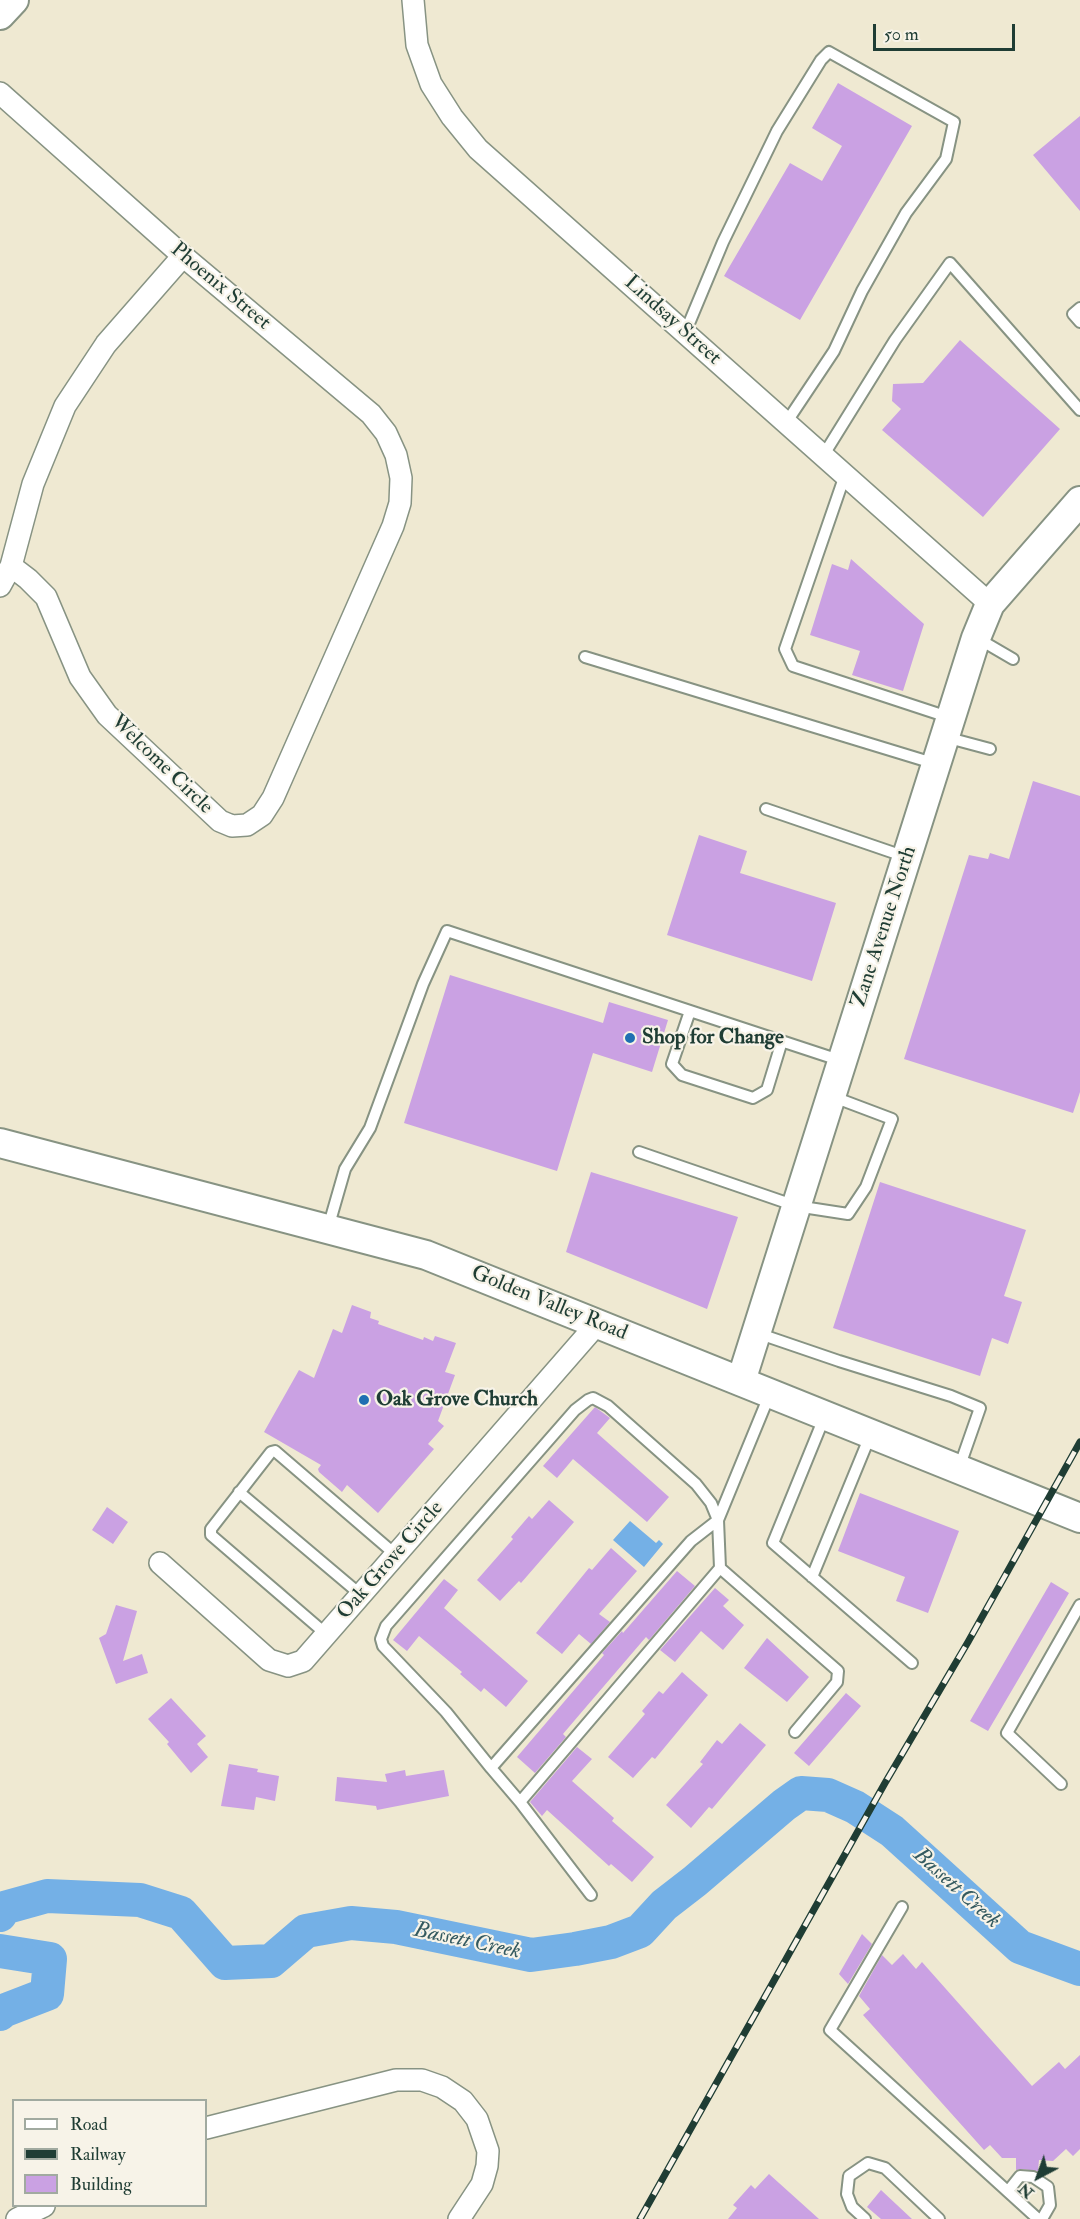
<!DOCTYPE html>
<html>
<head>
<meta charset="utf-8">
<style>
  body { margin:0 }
  #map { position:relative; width:1080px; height:2219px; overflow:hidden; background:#efe9d2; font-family:"IM FELL Double Pica",serif }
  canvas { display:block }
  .legend { position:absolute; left:12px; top:2099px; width:195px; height:108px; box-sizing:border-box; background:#f7f3e8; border:2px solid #a1aaa0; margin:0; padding:8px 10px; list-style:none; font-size:18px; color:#1f3d34 }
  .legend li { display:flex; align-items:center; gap:12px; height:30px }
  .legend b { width:30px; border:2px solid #a1aaa0 }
  .north { position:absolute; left:1008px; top:2147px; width:60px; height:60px; -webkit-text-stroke:4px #f7f3e8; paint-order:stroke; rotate:221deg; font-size:16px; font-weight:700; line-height:24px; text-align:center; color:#1f3d34 }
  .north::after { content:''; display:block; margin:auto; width:21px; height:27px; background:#1f3d34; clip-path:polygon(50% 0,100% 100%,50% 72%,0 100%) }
  .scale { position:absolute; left:873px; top:24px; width:142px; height:27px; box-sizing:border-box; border:3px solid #1f3d34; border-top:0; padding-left:8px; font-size:18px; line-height:21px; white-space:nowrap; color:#1f3d34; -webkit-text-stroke:4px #f7f3e8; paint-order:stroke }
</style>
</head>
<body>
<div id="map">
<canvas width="1080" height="2219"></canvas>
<ul class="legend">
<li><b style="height:8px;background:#fff"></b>Road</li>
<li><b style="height:8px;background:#1f3d34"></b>Railway</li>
<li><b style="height:16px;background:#caa1e3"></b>Building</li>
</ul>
<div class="north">N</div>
<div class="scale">50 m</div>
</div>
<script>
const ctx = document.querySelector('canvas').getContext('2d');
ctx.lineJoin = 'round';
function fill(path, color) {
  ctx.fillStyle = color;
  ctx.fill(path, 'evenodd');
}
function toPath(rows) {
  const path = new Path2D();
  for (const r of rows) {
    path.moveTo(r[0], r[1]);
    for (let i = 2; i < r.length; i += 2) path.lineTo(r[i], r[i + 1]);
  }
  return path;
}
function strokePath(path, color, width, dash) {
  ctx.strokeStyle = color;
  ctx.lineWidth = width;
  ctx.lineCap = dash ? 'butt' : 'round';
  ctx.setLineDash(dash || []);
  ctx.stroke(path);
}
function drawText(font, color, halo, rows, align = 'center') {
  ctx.font = font + ' "IM FELL Double Pica",serif';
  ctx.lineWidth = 4.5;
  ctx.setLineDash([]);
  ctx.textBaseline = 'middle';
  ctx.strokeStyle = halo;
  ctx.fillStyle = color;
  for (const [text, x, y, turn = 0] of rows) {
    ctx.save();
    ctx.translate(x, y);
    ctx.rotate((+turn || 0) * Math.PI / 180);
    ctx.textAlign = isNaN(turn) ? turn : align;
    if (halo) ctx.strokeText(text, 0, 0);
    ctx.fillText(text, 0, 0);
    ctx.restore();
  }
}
const water = toPath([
  [630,1521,656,1543,659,1540,663,1544,644,1567,613,1540]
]);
const river = toPath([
  [0,1915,4,1908,47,1896,140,1900,181,1913,225,1963,271,1961,306,1931,351,1923,396,1927,531,1955,575,1949,611,1942,640,1931,664,1905,695,1881,784,1805,801,1793,828,1795,855,1807,892,1831,1020,1947,1080,1969],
  [0,1951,50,1959,47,1994,3,2011,0,2014]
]);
const building = toPath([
  [838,83,912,126,800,320,724,276,790,163,822,181,842,146,812,128],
  [1080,116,1080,211,1033,155],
  [960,340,1060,429,983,517,882,430,901,409,892,401,893,384,923,383],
  [851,559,924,624,903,691,852,675,860,651,810,635,832,564,848,570],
  [1033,781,1080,796,1080,1092,1073,1113,904,1059,969,855,988,859,990,853,1009,859],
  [699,835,747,851,740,873,836,903,812,981,667,935],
  [450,975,603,1023,609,1002,668,1020,652,1072,593,1053,557,1171,404,1123],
  [591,1172,738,1217,707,1309,566,1252],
  [880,1182,1026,1230,1004,1296,1022,1302,1008,1344,992,1338,980,1376,833,1328],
  [352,1305,371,1312,370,1318,379,1321,378,1324,423,1340,424,1337,433,1341,435,1336,456,1343,445,1372,455,1375,438,1421,444,1426,428,1444,434,1449,378,1513,347,1485,342,1492,319,1472,318,1469,321,1465,264,1432,299,1370,314,1378,333,1329,342,1333],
  [595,1407,610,1418,597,1433,669,1497,647,1522,573,1459,557,1478,543,1466],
  [860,1493,959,1531,928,1613,896,1601,905,1577,838,1551],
  [549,1500,574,1522,521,1583,519,1581,500,1601,477,1580,513,1539,511,1537,529,1516,532,1519],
  [107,1507,128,1522,113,1544,92,1530],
  [611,1548,637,1571,599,1614,610,1622,591,1644,579,1634,562,1654,536,1633,589,1568,592,1570],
  [677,1571,695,1586,649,1640,646,1637,580,1714,563,1734,566,1737,535,1773,517,1757,604,1655,602,1653,622,1631,623,1633],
  [444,1579,458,1590,444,1608,528,1681,506,1707,484,1688,481,1692,460,1674,462,1672,419,1636,407,1651,393,1640],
  [1051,1582,1069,1593,988,1731,970,1721],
  [715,1588,729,1600,723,1606,744,1625,723,1650,701,1631,675,1662,660,1650],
  [116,1605,137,1611,123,1661,142,1654,148,1673,116,1684,99,1638,106,1634],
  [767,1638,809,1677,787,1702,744,1668],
  [682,1672,708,1695,655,1759,652,1757,633,1778,608,1757,645,1714,642,1711,659,1691,663,1694],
  [846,1693,861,1706,809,1766,794,1753],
  [171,1698,206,1736,197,1744,208,1757,191,1773,167,1744,169,1742,148,1719],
  [740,1723,766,1745,712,1809,709,1807,691,1828,666,1805,703,1764,700,1762,717,1740,722,1744],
  [577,1747,592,1759,572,1781,614,1818,612,1821,654,1857,632,1882,611,1864,609,1866,547,1810,542,1816,530,1802],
  [229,1764,258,1769,257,1772,279,1776,275,1801,256,1797,254,1810,221,1806],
  [405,1770,406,1776,444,1770,449,1796,377,1810,376,1806,335,1801,337,1777,387,1782,385,1774],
  [862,1934,872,1944,848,1984,839,1974],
  [903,1954,916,1969,922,1962,1032,2086,1059,2062,1065,2069,1080,2055,1080,2149,1073,2156,1066,2149,1053,2161,1039,2160,1038,2171,1021,2169,1016,2170,1016,2158,1002,2158,990,2145,984,2150,863,2015,870,2009,859,1996,882,1955,892,1965],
  [769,2174,819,2219,728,2219,737,2208,733,2205,751,2185,755,2189],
  [881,2190,912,2219,881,2219,867,2207]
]);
const lane = toPath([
  [1080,308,1073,314,1080,322],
  [685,333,723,242,777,131,821,60,829,52,954,122,946,159,906,213,862,291,834,351,786,423],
  [823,456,895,340,950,263,1080,410],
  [845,475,785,649,793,666,951,718],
  [977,638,1013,659],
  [585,657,936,764],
  [945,737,990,749],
  [766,809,906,857],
  [690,1011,672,1064,682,1075,753,1098,767,1090,782,1041],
  [639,1152,796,1206,848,1214,866,1187,892,1119,831,1096],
  [328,1228,345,1169,370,1128,423,984,447,931,842,1061],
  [757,1333,839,1361,951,1396,980,1408,959,1468],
  [824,1418,773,1543,912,1663],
  [239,1492,361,1595],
  [720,1568,838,1671,837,1682,795,1732],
  [812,1577,870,1436],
  [326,1634,211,1535,211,1529,271,1452,275,1451,396,1555],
  [491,1768,446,1712,383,1646,381,1639,386,1626,575,1410,588,1400,593,1398,608,1406,696,1484,711,1503,718,1520,720,1568,520,1802,491,1768,691,1541,718,1520,769,1396],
  [1061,1784,1007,1733,1080,1605],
  [520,1802,591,1895],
  [902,1907,830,2030,1038,2219],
  [1008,2191,1020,2176,1033,2177,1048,2187,1050,2205,1042,2219],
  [865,2219,852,2207,847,2194,849,2176,868,2163,885,2168,939,2219]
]);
const street = toPath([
  [413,0,417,45,431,84,452,117,478,149,990,604],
  [0,93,183,256,371,414,386,433,396,455,401,478,400,503,393,526,273,798,262,815,247,825,232,826,220,821,107,715,80,677,46,597,28,579,11,566],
  [0,586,11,566,33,484,65,406,106,344,183,256],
  [160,1563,269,1660,288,1666,303,1661,597,1324],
  [206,2128,396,2080,422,2080,442,2087,463,2101,477,2119,488,2151,487,2166,482,2184,459,2219],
  [17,2219,44,2206]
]);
const secondary = toPath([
  [0,15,14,0],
  [0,1143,426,1255,1080,1518],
  [741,1381,976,638,990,604,1080,501]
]);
const rail = toPath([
  [640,2219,885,1783,968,1642,1080,1442]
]);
const markers = [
  [630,1038,6,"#1f6fb2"],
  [364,1400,6,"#1f6fb2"]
];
const streetNames = [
  ["Phoenix Street",220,287,40],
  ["Lindsay Street",672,321,42],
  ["Welcome Circle",161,765,44],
  ["Zane Avenue North",885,927,-72],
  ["Golden Valley Road",549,1304,22],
  ["Oak Grove Circle",391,1561,-49]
];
const poiNames = [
  ["Shop for Change",642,1038],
  ["Oak Grove Church",376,1400]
];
const waterNames = [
  ["Bassett Creek",956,1889,42],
  ["Bassett Creek",467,1942,12]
];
fill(water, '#74b0e6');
strokePath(river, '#74b0e6', 34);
fill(building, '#caa1e3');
strokePath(lane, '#879383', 14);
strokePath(street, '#879383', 24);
strokePath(secondary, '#879383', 32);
strokePath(lane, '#fff', 10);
strokePath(street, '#fff', 21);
strokePath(secondary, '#fff', 28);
strokePath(rail, '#1f3d34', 7);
strokePath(rail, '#f7f3e8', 4.5, [14]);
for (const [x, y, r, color] of markers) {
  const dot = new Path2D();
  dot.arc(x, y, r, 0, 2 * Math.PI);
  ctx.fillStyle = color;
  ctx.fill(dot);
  strokePath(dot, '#f7f3e8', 2);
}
drawText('21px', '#1f3d34', '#f7f3e8', streetNames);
drawText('bold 21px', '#1f3d34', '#f7f3e8', poiNames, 'left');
drawText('italic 22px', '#345a60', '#f7f3e8', waterNames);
</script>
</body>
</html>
